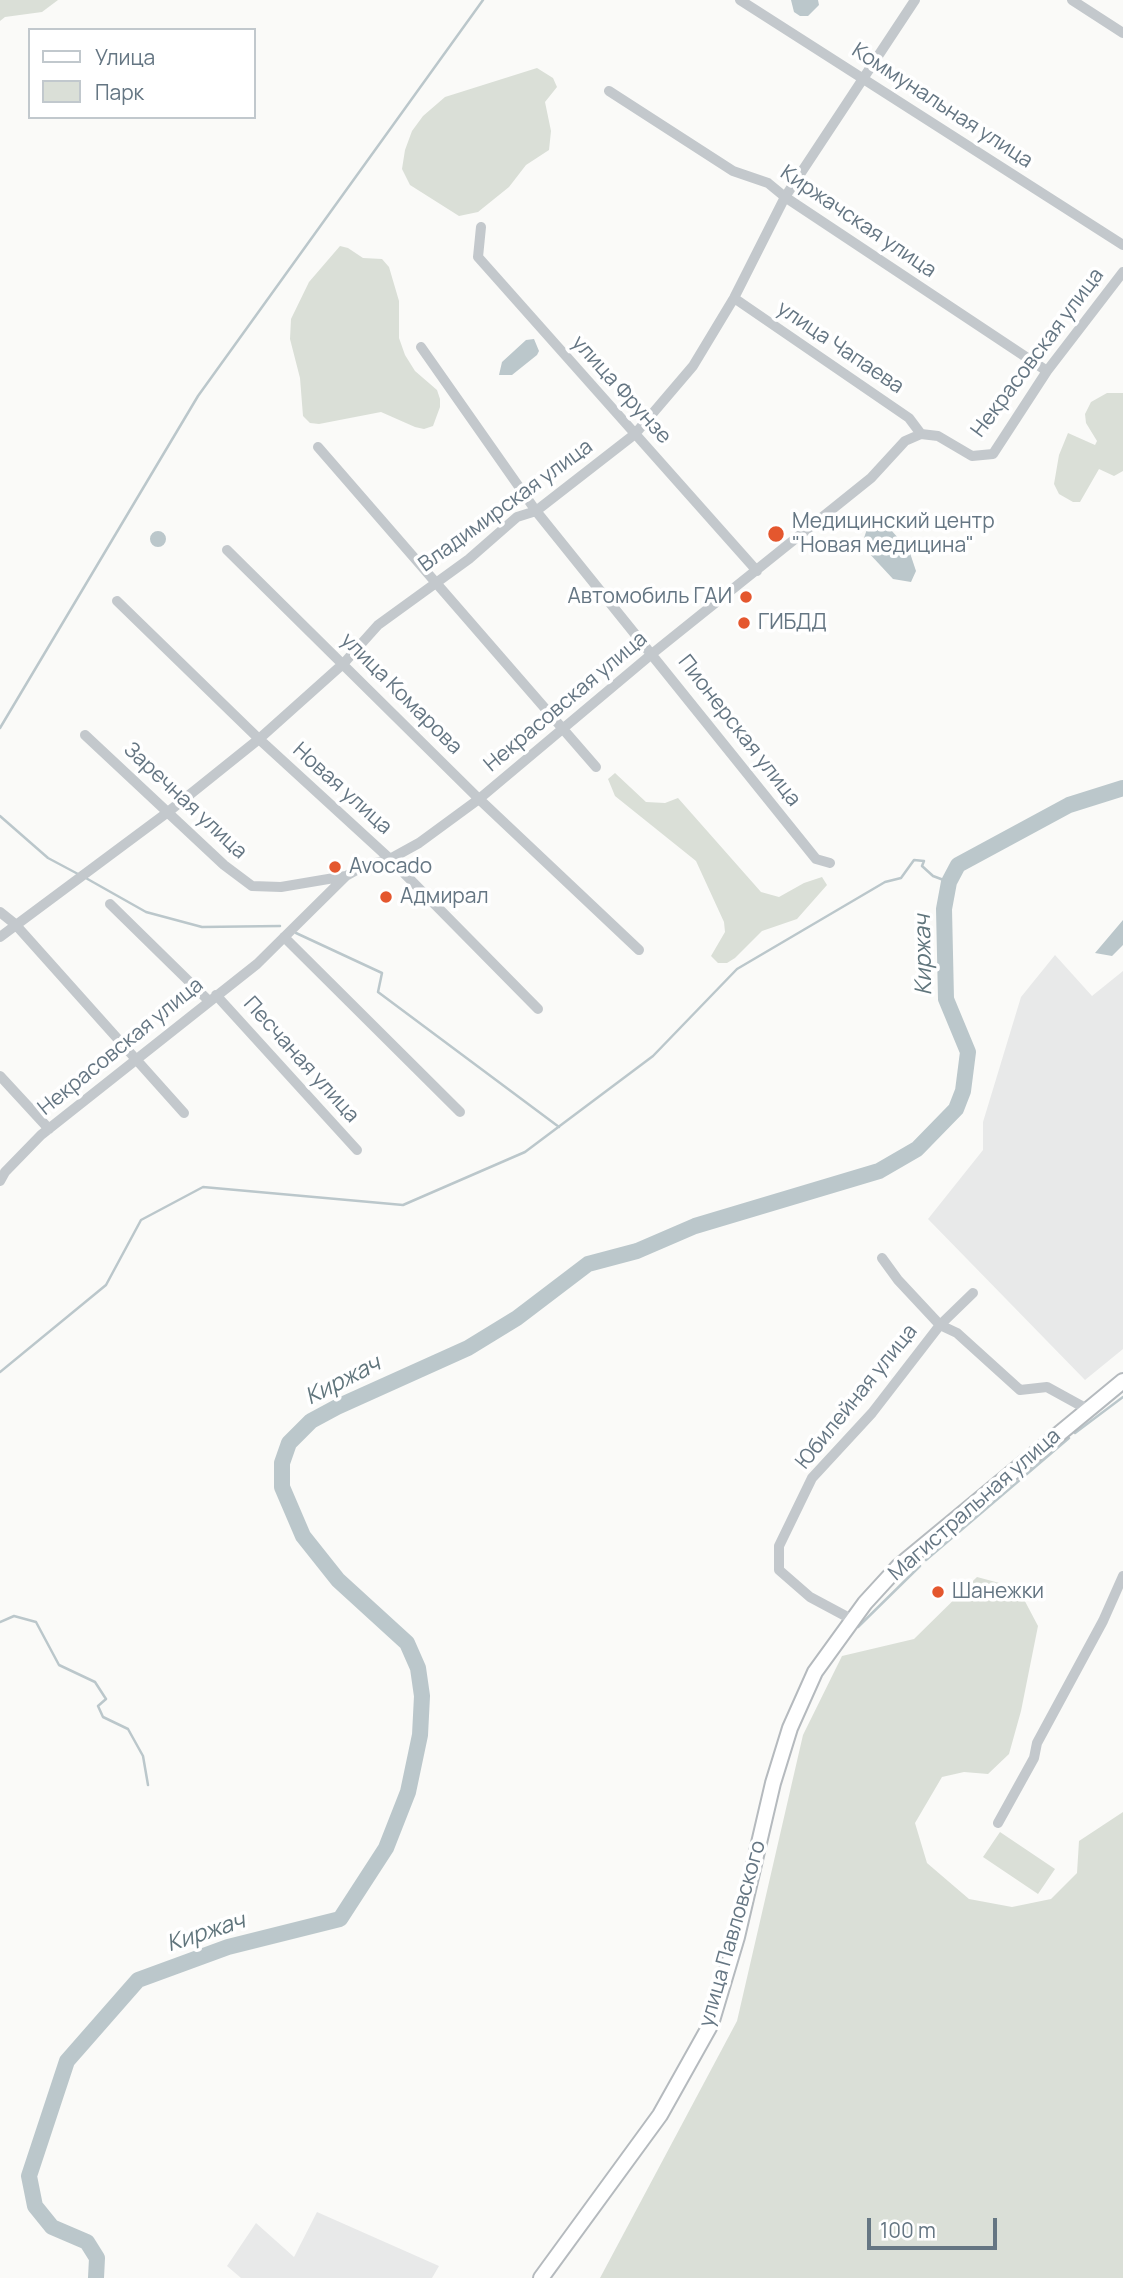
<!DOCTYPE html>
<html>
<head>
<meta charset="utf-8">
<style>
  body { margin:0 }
  #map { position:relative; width:1123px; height:2278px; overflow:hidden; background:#fafaf8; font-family:Manrope,sans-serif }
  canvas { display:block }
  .legend { position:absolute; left:28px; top:28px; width:228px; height:91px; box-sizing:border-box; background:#fff; border:2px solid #c1c8cd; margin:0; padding:9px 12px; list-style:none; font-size:21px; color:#657683 }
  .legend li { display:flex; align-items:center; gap:14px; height:35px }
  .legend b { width:35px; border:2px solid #c1c8cd }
  .scale { position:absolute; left:867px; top:2218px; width:130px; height:32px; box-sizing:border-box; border:4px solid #657683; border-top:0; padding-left:9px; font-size:21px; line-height:24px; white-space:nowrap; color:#657683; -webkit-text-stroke:5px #fff; paint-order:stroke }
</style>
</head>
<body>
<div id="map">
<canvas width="1123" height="2278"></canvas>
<ul class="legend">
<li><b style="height:9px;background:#fff"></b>Улица</li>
<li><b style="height:19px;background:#dadfd7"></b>Парк</li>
</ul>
<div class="scale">100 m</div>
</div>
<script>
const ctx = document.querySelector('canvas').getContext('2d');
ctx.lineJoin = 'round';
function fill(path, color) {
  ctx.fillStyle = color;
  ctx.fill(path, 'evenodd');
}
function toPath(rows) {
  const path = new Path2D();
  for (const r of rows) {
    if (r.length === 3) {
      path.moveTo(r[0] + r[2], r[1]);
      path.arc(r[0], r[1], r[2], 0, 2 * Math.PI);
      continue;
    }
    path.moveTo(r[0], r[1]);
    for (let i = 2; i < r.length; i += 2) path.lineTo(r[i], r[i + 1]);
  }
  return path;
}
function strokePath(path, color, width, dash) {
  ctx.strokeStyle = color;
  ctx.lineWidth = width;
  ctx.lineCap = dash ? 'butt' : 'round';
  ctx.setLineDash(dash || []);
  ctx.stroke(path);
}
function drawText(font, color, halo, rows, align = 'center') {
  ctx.font = font + ' Manrope,sans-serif';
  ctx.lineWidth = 7;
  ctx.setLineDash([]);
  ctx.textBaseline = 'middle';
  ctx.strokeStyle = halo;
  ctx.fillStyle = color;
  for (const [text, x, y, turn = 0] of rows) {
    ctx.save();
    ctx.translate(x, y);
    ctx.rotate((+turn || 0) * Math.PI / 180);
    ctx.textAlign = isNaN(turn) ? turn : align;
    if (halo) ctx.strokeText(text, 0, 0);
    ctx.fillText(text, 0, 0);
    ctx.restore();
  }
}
const built = toPath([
  [1055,955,1092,996,1123,971,1123,1349,1085,1380,928,1219,983,1150,983,1122,1021,997],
  [317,2212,439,2266,432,2278,241,2278,227,2266,256,2223,294,2257]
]);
const green = toPath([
  [0,0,58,0,42,12,5,17,0,21],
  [537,68,553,78,557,87,545,102,551,131,549,150,526,165,509,187,478,212,459,216,410,185,402,169,405,150,412,131,423,116,445,97],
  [340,246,348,248,363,258,382,259,389,267,399,301,399,338,405,355,415,371,437,390,440,399,440,407,433,426,424,429,415,427,381,412,319,424,310,423,303,416,300,378,290,339,291,319,309,282],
  [1107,393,1123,393,1123,471,1114,476,1099,469,1080,502,1073,502,1059,494,1054,484,1059,455,1068,433,1095,445,1097,441,1086,423,1085,414,1091,402],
  [615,773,646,802,665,803,678,798,761,892,779,897,804,883,822,877,827,885,797,919,762,931,735,958,727,963,718,963,711,956,725,932,724,922,696,861,615,796,608,779],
  [977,1577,1018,1588,1038,1626,1021,1711,1009,1754,988,1774,964,1772,942,1777,915,1823,927,1863,969,1899,1012,1907,1051,1899,1077,1873,1079,1841,1123,1812,1123,2278,600,2278,737,2021,803,1735,842,1656,914,1639],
  [1000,1832,1055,1869,1038,1894,983,1857]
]);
const water = toPath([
  [791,0,818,0,819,5,808,16,800,16,794,12],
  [534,339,539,351,537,355,512,375,499,375,502,362,526,340],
  [879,523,891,530,909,550,916,571,911,582,893,579,867,551,864,538,867,529],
  [158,539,8],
  [1123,920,1123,945,1112,956,1095,953]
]);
const stream = toPath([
  [0,728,198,396,483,0],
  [0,816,48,858,78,874],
  [84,877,146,912,202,927,280,926],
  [296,933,382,973,378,992,559,1127],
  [0,1372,106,1285,141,1220,203,1187,403,1205,525,1152,653,1056,737,969,885,882,901,878,914,860,924,861,922,866,933,876,949,882],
  [1075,1433,1123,1397],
  [926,1560,1069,1438],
  [0,1622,14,1616,36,1622,59,1665,95,1682,106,1699,98,1706,103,1717,128,1729,143,1756,148,1785],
  [858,1627,920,1566]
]);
const river = toPath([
  [96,2278,97,2258,87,2242,52,2227,35,2206,29,2176,67,2061,138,1980,228,1947,340,1919,386,1848,408,1792,420,1735,422,1696,418,1668,407,1643,338,1580,303,1536,282,1487,282,1463,289,1443,311,1421,337,1407,468,1348,517,1318,588,1264,637,1251,695,1226,879,1171,917,1149,956,1109,963,1091,968,1052,946,999,944,909,949,882,958,865,1069,805,1123,788]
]);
const minor = toPath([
  [740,0,1123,245],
  [1072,0,1123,33],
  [609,91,733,171,768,183,785,197,1047,371],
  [481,227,478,257,757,571],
  [734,298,909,418,921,434],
  [421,347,536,511,816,859,830,863],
  [318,447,596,767],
  [227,550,479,799,639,950],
  [117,601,259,739,390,859,538,1009],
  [85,735,224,865,252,886,281,887,346,876],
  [110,904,209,1001],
  [0,912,15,924,184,1113],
  [0,937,168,812,259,739,344,663,378,625,469,559,517,517,536,511,635,434,693,366,734,298,785,197,915,0],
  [284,937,460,1112],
  [216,995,357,1150],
  [0,1076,49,1129],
  [0,1181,5,1172,41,1135,257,964,346,876,364,866,390,859,419,843,479,799,653,653,871,478,905,441,921,434,938,436,972,456,993,454,1047,371,1123,272],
  [882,1258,898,1280,940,1325,957,1333,1020,1390,1047,1387,1087,1409],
  [853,1620,810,1597,779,1570,779,1546,812,1478,872,1413,940,1325,973,1293],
  [998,1823,1034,1758,1037,1743,1103,1621,1123,1576]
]);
const major = toPath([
  [541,2278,660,2115,711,2024,737,1937,773,1783,790,1728,815,1672,865,1603,898,1567,1123,1381]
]);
const markers = [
  [776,534,9,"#e4572e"],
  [746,597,7,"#e4572e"],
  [744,623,7,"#e4572e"],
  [335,867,7,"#e4572e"],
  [386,897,7,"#e4572e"],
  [938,1592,7,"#e4572e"]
];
const streetNames = [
  ["Коммунальная улица",942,106,33],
  ["Киржачская улица",858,222,34],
  ["улица Чапаева",840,348,34],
  ["Некрасовская улица",1038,353,-53],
  ["улица Фрунзе",621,390,48],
  ["Владимирская улица",506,506,-36],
  ["улица Комарова",401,694,45],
  ["Некрасовская улица",566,702,-40],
  ["Пионерская улица",739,731,52],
  ["Новая улица",342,789,42],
  ["Заречная улица",185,801,43],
  ["Некрасовская улица",121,1047,-39],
  ["Песчаная улица",301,1060,48],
  ["Юбилейная улица",857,1397,-51],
  ["Магистральная улица",975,1505,-41],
  ["улица Павловского",733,1934,-74]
];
const poiNames = [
  ["Медицинский центр",792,522],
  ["\"Новая медицина\"",792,546],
  ["Автомобиль ГАИ",732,597,"right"],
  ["ГИБДД",758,623],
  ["Avocado",349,867],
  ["Адмирал",400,897],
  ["Шанежки",952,1592]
];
const waterNames = [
  ["Киржач",924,955,-91],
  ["Киржач",343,1381,-27],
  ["Киржач",206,1933,-18]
];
fill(built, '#e8e9e9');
fill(green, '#dadfd7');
fill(water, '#bbc7cb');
strokePath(stream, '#bbc7cb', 2.5);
strokePath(river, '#bbc7cb', 16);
strokePath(major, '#b5babe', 18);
strokePath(minor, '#c3c8cc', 10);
strokePath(major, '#fff', 14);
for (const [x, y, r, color] of markers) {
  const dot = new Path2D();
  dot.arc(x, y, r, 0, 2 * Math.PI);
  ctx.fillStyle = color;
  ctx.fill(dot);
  strokePath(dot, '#fff', 2.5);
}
drawText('21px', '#657683', '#fff', streetNames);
drawText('21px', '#657683', '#fff', poiNames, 'left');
drawText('italic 23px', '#60757c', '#fff', waterNames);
</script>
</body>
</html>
